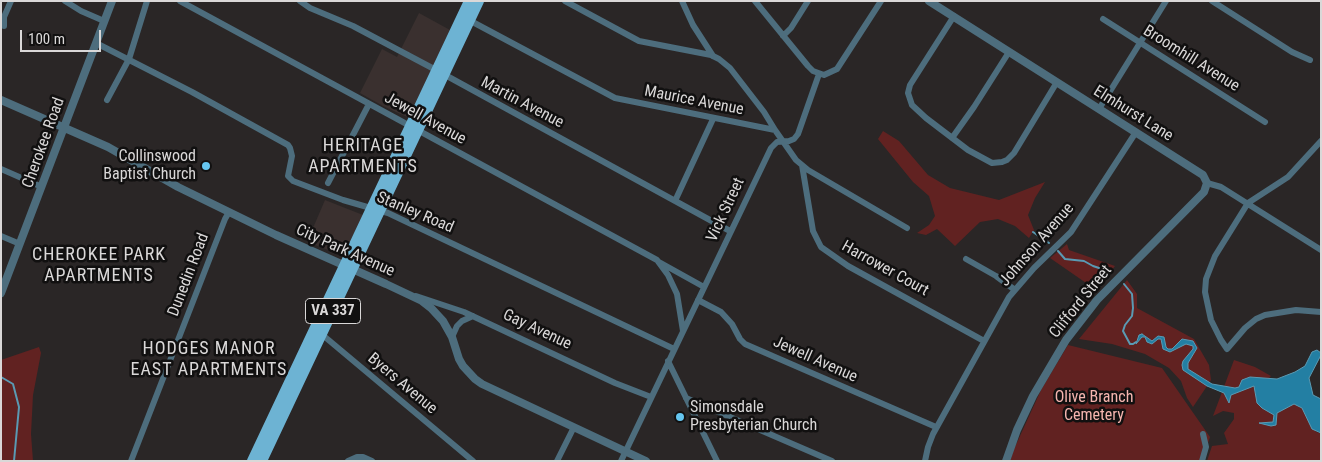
<!DOCTYPE html>
<html>
<head>
<meta charset="utf-8">
<style>
  body { margin:0 }
  #map { position:relative; width:1322px; height:462px; overflow:hidden; background:#2a2626; font-family:"Roboto Condensed",sans-serif }
  canvas { display:block }
  .frame { position:absolute; inset:0; border:2px solid #dad8d8; pointer-events:none }
  .scale { position:absolute; left:20px; top:30px; width:81px; height:22px; box-sizing:border-box; border:2px solid #dad8d8; border-top:0; padding-left:6px; font-size:15px; line-height:18px; white-space:nowrap; color:#dad8d8; -webkit-text-stroke:4px #111010; paint-order:stroke }
</style>
</head>
<body>
<div id="map">
<canvas width="1322" height="462"></canvas>
<div class="frame"></div>
<div class="scale">100 m</div>
</div>
<script>
const ctx = document.querySelector('canvas').getContext('2d');
ctx.lineJoin = 'round';
function fill(path, color) {
  ctx.fillStyle = color;
  ctx.fill(path, 'evenodd');
}
function toPath(rows) {
  const path = new Path2D();
  for (const r of rows) {
    path.moveTo(r[0], r[1]);
    for (let i = 2; i < r.length; i += 2) path.lineTo(r[i], r[i + 1]);
  }
  return path;
}
function strokePath(path, color, width, dash) {
  ctx.strokeStyle = color;
  ctx.lineWidth = width;
  ctx.lineCap = dash ? 'butt' : 'round';
  ctx.setLineDash(dash || []);
  ctx.stroke(path);
}
function drawText(font, color, halo, rows, align = 'center') {
  ctx.font = font + ' "Roboto Condensed",sans-serif';
  ctx.lineWidth = 5;
  ctx.setLineDash([]);
  ctx.textBaseline = 'middle';
  ctx.strokeStyle = halo;
  ctx.fillStyle = color;
  for (const [text, x, y, turn = 0] of rows) {
    ctx.save();
    ctx.translate(x, y);
    ctx.rotate((+turn || 0) * Math.PI / 180);
    ctx.textAlign = isNaN(turn) ? turn : align;
    if (halo) ctx.strokeText(text, 0, 0);
    ctx.fillText(text, 0, 0);
    ctx.restore();
  }
}
const built = toPath([
  [419,13,450,30,410,115,407,117,383,106,360,93,382,49,397,57],
  [325,200,363,215,344,254,331,251,307,242]
]);
const green = toPath([
  [883,131,899,141,928,175,950,188,999,200,1045,182,1035,198,1028,215,1034,230,1029,238,1015,226,998,219,980,222,955,246,937,229,926,235,917,233,929,225,935,216,929,196,913,182,878,139],
  [1067,244,1069,250,1115,266,1095,292,1089,285,1050,258],
  [1127,280,1137,294,1137,308,1194,339,1209,365,1211,380,1193,407,1187,398,1181,381,1169,368,1145,354,1112,344,1079,339],
  [1068,345,1162,368,1210,437,1202,461,1010,461,1014,449,1041,390],
  [39,347,41,353,33,395,31,434,33,461,1,461,1,360],
  [1234,360,1255,367,1271,376,1262,385,1301,384,1316,432,1321,433,1321,461,1207,461,1212,446,1228,444,1224,433,1234,419,1234,413,1223,411,1213,416]
]);
const water = toPath([
  [1142,334,1152,341,1158,336,1164,337,1166,347,1168,349,1172,349,1182,339,1193,341,1197,348,1188,363,1188,369,1212,384,1235,388,1239,387,1242,380,1250,377,1277,379,1295,372,1305,366,1312,352,1317,350,1321,353,1321,355,1309,378,1313,395,1321,399,1321,433,1312,429,1302,408,1294,404,1277,413,1276,425,1271,426,1259,423,1273,422,1274,415,1262,408,1257,403,1254,386,1231,395,1229,403,1224,393,1207,386,1183,370,1182,365,1183,361,1193,349,1193,346,1186,344,1170,352,1163,349,1161,339,1158,339,1152,344,1147,342,1145,337,1142,337,1136,344,1139,335,1142,334]
]);
const stream = toPath([
  [1033,232,1049,243],
  [1058,251,1065,259,1084,261,1093,266,1111,272],
  [1124,284,1132,294,1133,308,1132,316,1125,325,1123,331,1130,344,1133,344,1136,342],
  [1,377,13,384,19,407,14,461]
]);
const minor = toPath([
  [65,1,81,11,104,21],
  [180,1,657,260,668,275,677,294,683,331],
  [300,1,310,8,353,26,436,70,730,231],
  [565,1,639,41,711,55,719,59,730,68,764,112,775,130],
  [682,1,693,25,713,56],
  [755,1,808,66,813,71,824,75,837,69,881,1],
  [1212,1,1292,52,1310,60],
  [954,16,910,85,908,93,912,105,926,118,968,150,992,163,1002,162,1007,160,1014,153,1057,82],
  [467,19,615,98,775,130,796,160,808,170,907,228],
  [1103,19,1265,122],
  [4,26,4,17,11,1],
  [783,36,791,28,808,1],
  [96,43,192,92,288,145,290,148,292,156,288,176,293,181,343,200,388,213,674,349],
  [107,100,129,59,147,1],
  [1099,109,1166,1],
  [952,138,974,107,1009,52],
  [1321,141,1288,177,1248,203,1215,256,1206,279,1205,292,1211,320,1221,340,1227,349,1245,328,1256,319,1265,315,1296,310,1321,312],
  [802,165,813,231,821,247,848,266,984,341],
  [1,169,42,187],
  [328,183,369,104],
  [1207,183,1221,187,1321,250],
  [675,201,713,119],
  [1,236,20,244],
  [966,259,996,276,1015,290],
  [659,262,704,287],
  [416,296,464,312,615,383,651,397],
  [698,300,721,312,732,324,740,339,745,344,936,427],
  [319,332,473,461],
  [452,337,457,326,462,321,473,316],
  [668,361,717,461],
  [686,398,832,461],
  [131,461,225,219,229,212],
  [348,461,357,457,363,457,372,461],
  [557,461,574,427],
  [621,461,771,148,777,142,789,141,794,139,798,134,819,74],
  [925,461,928,447,933,434,1009,297,1034,268,1071,232,1136,132],
  [1202,461,1206,447,1203,434]
]);
const tertiary = toPath([
  [929,1,1203,175,1207,183,1204,192,1097,300,1066,340,1033,396,1017,430,1006,461],
  [1,100,108,147,178,187,276,235,386,284,422,301,431,308,443,321,452,337,459,359,463,366,475,379,482,384,646,461],
  [1,293,112,1]
]);
const primary = toPath([
  [252,461,469,1],
  [262,461,479,1]
]);
const markers = [
  [206,166,5,"#65c5ef"],
  [680,417,5,"#65c5ef"]
];
const shields = [
  [333,311,55]
];
const shieldNames = [
  ["VA 337",333,311]
];
const streetNames = [
  ["Broomhill Avenue",1191,59,32],
  ["Maurice Avenue",694,101,11],
  ["Martin Avenue",522,103,28],
  ["Elmhurst Lane",1133,114,32],
  ["Jewell Avenue",425,119,29],
  ["Cherokee Road",44,143,-70],
  ["Vick Street",726,210,-65],
  ["Stanley Road",415,213,23],
  ["Johnson Avenue",1037,245,-49],
  ["City Park Avenue",345,251,24],
  ["Harrower Court",885,269,29],
  ["Dunedin Road",189,275,-69],
  ["Clifford Street",1081,302,-51],
  ["Gay Avenue",537,330,25],
  ["Jewell Avenue",815,360,24],
  ["Byers Avenue",402,384,40]
];
const poiNames = [
  ["Collinswood",196,157],
  ["Baptist Church",196,175],
  ["Simonsdale",690,408,"left"],
  ["Presbyterian Church",690,426,"left"]
];
const parkNames = [
  ["Olive Branch",1094,398],
  ["Cemetery",1094,416]
];
const neighbourhoodNames = [
  ["HERITAGE",363,146],
  ["APARTMENTS",363,167],
  ["CHEROKEE PARK",99,255],
  ["APARTMENTS",99,276],
  ["HODGES MANOR",209,349],
  ["EAST APARTMENTS",209,370]
];
fill(built, '#3a302f');
fill(green, '#612221');
fill(water, '#237fa3');
strokePath(water, '#5a9ab3', 1);
strokePath(stream, '#5a9ab3', 2);
strokePath(minor, '#4d6d7d', 6);
strokePath(tertiary, '#4d6d7d', 8);
strokePath(primary, '#6db3d3', 10);
for (const [x, y, r, color] of markers) {
  const dot = new Path2D();
  dot.arc(x, y, r, 0, 2 * Math.PI);
  ctx.fillStyle = color;
  ctx.fill(dot);
  strokePath(dot, '#111010', 2);
}
for (const [x, y, w] of shields) {
  const box = new Path2D();
  box.roundRect(x - w / 2, y - 12.5, w, 25, 4);
  ctx.fillStyle = '#111010';
  ctx.fill(box);
  strokePath(box, '#dad8d8', 1);
}
drawText('bold 15px', '#dad8d8', null, shieldNames);
drawText('16px', '#dad8d8', '#111010', streetNames);
drawText('16px', '#dad8d8', '#111010', poiNames, 'right');
drawText('16px', '#f6b5af', '#111010', parkNames);
ctx.letterSpacing = '1px';
drawText('18px', '#dad8d8', '#111010', neighbourhoodNames);
ctx.letterSpacing = '0px';
</script>
</body>
</html>
